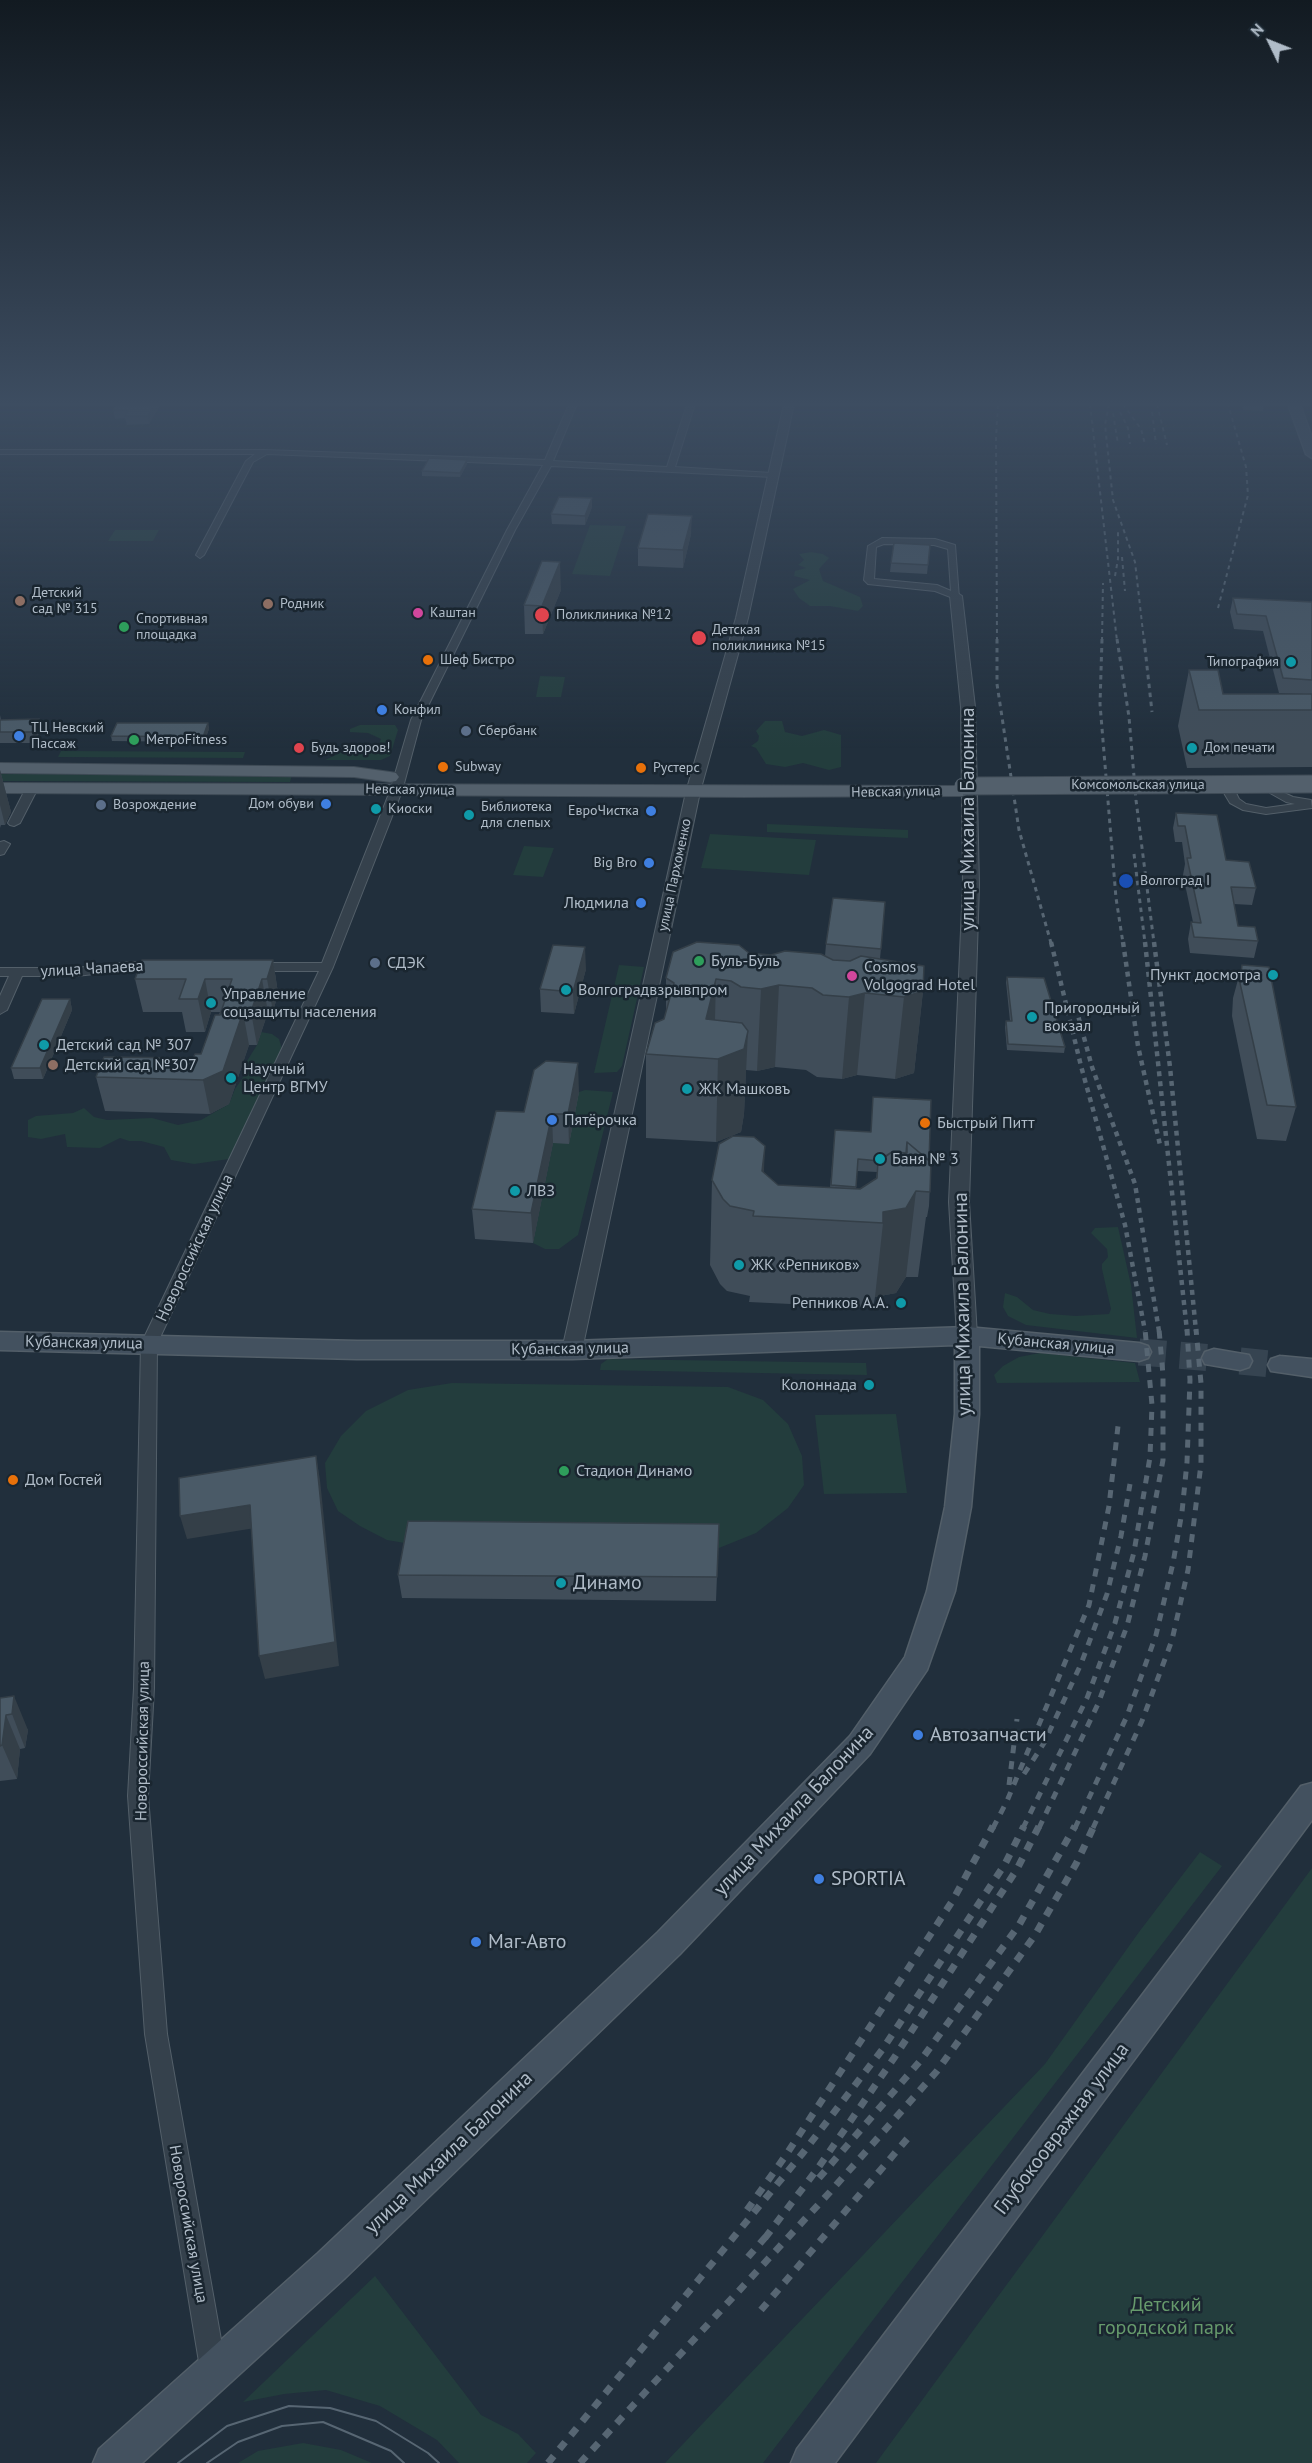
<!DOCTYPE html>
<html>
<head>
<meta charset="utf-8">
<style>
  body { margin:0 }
  #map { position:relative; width:1312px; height:2463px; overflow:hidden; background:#212f3c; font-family:"PT Sans",sans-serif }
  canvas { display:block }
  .north { position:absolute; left:1240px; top:12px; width:60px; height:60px; -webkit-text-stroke:4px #1a2630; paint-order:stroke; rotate:313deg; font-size:16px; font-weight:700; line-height:24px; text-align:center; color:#b0bcc8 }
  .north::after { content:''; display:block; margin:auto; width:21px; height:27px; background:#b0bcc8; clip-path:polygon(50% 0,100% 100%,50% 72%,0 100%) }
</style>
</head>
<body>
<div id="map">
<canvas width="1312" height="2463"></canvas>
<div class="north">N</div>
</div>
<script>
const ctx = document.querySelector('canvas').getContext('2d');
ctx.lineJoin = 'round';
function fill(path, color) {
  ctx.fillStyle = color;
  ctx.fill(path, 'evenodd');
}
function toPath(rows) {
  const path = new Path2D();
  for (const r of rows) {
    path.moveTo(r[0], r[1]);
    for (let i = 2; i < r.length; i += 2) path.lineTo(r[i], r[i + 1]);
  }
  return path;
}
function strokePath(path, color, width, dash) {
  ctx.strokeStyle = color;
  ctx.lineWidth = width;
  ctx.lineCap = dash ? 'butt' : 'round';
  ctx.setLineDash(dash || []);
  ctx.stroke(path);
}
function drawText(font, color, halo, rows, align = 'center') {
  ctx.font = font + ' "PT Sans",sans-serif';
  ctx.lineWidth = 5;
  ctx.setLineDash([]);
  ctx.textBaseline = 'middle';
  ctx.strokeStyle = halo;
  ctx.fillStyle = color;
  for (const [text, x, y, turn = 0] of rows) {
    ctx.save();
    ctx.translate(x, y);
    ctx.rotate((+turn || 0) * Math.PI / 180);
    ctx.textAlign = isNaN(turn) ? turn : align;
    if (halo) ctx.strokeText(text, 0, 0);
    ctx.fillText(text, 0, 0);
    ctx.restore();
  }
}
const green = toPath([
  [590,525,626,526,610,576,572,574],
  [115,530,159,530,153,541,108,541],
  [811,552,823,554,829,558,819,569,823,581,860,597,863,606,858,611,830,606,810,606,799,598,793,589,810,580,794,576,795,571,806,568,798,565,804,560,799,554],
  [540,676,565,677,561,697,536,697],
  [765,721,782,721,785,732,802,736,824,730,841,735,841,767,829,770,803,763,785,767,766,764,756,748,751,746,758,741,759,736,756,731],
  [360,725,395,725,398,730,390,756,381,760,325,760,342,752,363,752,378,747,381,739,377,737,368,733,350,732,350,729],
  [61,751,245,752,243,758,58,757],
  [0,774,292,775,290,782,0,781],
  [767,824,908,830,908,838,767,832],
  [710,834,816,840,809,875,701,868],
  [524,846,554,848,543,877,513,875],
  [619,965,644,967,622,1066,617,1072,594,1073],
  [261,1032,272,1034,279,1039,282,1049,238,1150,229,1159,194,1164,171,1160,164,1147,141,1141,129,1141,120,1138,100,1148,67,1147,65,1134,41,1139,28,1137,28,1120,36,1116,73,1113,84,1108,94,1117,107,1120,152,1118,178,1125,201,1120,229,1104,235,1089,246,1073,247,1061,257,1045],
  [585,1090,613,1092,578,1235,559,1249,545,1249,533,1243,553,1143,579,1092],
  [1118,1227,1131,1285,1137,1338,1026,1325,1008,1316,1003,1307,1005,1293,1017,1297,1033,1310,1050,1314,1076,1316,1109,1314,1111,1309,1102,1269,1102,1264,1108,1257,1107,1249,1091,1233,1095,1228],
  [1040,1353,1135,1363,1140,1382,997,1383,994,1375,1003,1366,1019,1357],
  [608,1359,866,1363,867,1375,600,1370,601,1364],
  [452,1383,728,1387,763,1400,788,1424,802,1456,804,1485,788,1508,756,1533,719,1548,428,1547,387,1540,360,1526,338,1511,327,1488,325,1463,341,1436,366,1411,408,1390],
  [896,1414,907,1493,824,1494,815,1415],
  [1200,1852,1222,1866,763,2463,665,2463,1045,2064,1139,1932],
  [1312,1868,1312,2463,876,2463],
  [375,2276,481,2415,518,2434,536,2453,527,2463,459,2463,437,2440,380,2406,326,2390,284,2394,243,2402],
  [303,2443,341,2450,372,2463,238,2463,258,2451]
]);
const secondaryTunnel = toPath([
  [1139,1352,1214,1358],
  [1240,1361,1280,1365]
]);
const minor = toPath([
  [569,404,577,404,553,461,667,467,687,404,695,404,675,467,772,473,776,475,772,477,551,466,515,530,421,720,402,791,333,967,157,1344,154,1688,148,1796,167,2034,226,2368,222,2377,213,2381,204,2377,200,2368,145,2034,128,1796,134,1688,141,1344,319,971,255,971,249,967,255,963,322,963,390,791,411,720,507,530,543,465,267,454,253,462,204,555,200,558,196,555,246,461,255,454,0,454,0,450,265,450,545,460,569,404],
  [882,538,935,539,955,545,959,598,953,598,935,591,868,584,864,580,868,546,882,538],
  [884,544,934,545,948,549,951,591,937,585,874,579,876,547,884,544],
  [1280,776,1285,779,1279,783,1280,791,1293,797,1311,800,1312,808,1266,814,1243,810,1230,803,1224,793,1227,780,1237,777,1242,780,1236,784,1236,793,1239,799,1246,804,1266,808,1295,804,1286,802,1270,793,1267,787,1269,781,1280,776],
  [32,785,38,788,20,823,14,826,10,825,8,823,26,788,32,785],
  [4,841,10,844,4,854,0,855,0,842,4,841],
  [131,962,159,962,165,966,159,970,131,970,76,976,22,976,7,1010,0,1014,0,996,9,976,0,976,0,968,76,968,131,962]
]);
const tertiary = toPath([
  [784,404,794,404,748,618,700,792,582,1350,579,1355,572,1357,565,1355,562,1350,686,792,736,618,784,404],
  [956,592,962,596,975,707,979,885,969,1202,977,1336,974,1341,967,1343,960,1341,957,1336,949,1202,963,885,961,707,950,596,956,592]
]);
const secondary = toPath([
  [1288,404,1300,404,1312,438,1312,458,1306,454,1288,404],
  [967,1327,1139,1343,1148,1346,1151,1352,1148,1358,1139,1361,979,1346,979,1414,971,1507,955,1591,927,1670,870,1754,680,1954,344,2279,142,2463,93,2463,99,2449,318,2253,658,1932,850,1736,905,1657,927,1591,945,1507,955,1414,955,1345,572,1359,357,1359,0,1350,0,1332,357,1341,572,1341,967,1327],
  [1214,1349,1249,1355,1252,1361,1249,1367,1240,1370,1205,1364,1202,1358,1205,1352,1214,1349],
  [1280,1356,1312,1359,1312,1377,1271,1371,1268,1365,1271,1359,1280,1356],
  [1312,1783,1312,1820,835,2463,791,2463,797,2449,1301,1786,1312,1783]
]);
const primary = toPath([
  [0,763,354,767,390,772,396,773,399,777,396,781,390,782,354,777,0,773,0,763],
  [0,783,964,786,970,787,973,791,970,795,964,796,744,797,0,793,0,783]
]);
const tram = toPath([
  [178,2463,227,2426,289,2406,330,2408,376,2421,428,2453,439,2463],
  [207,2463,238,2442,282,2426,323,2422,391,2451,404,2463]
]);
const railFar4 = toPath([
  [1090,404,1117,641],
  [1109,404,1105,425,1113,500,1135,562,1144,641],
  [1123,404,1141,429,1145,444],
  [1157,404,1167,445],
  [1120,412,1128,428,1130,444],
  [1152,412,1156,444],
  [1113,413,1118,444],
  [1122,557,1125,591],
  [1115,576,1118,559,1118,529],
  [1218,608,1248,495,1246,467,1228,404],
  [997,641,996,438,998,404],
  [1102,641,1103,583]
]);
const railFar3 = toPath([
  [997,639,997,684,1019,830,1051,943],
  [1102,639,1100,704,1116,898,1123,943],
  [1117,639,1129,717,1136,800,1154,943],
  [1144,639,1152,712],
  [1134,854,1145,943]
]);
const railFar2 = toPath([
  [1051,942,1081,1066,1125,1225,1145,1331],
  [1123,942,1138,1046,1160,1145],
  [1145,942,1187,1331],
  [1154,942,1170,1067,1196,1331],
  [1076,1008,1092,1067,1135,1184,1159,1331]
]);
const railFar1 = toPath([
  [1024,1774,1044,1743,1081,1664,1107,1594,1121,1536,1130,1484],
  [1009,1785,1017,1719],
  [993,1828,1007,1801,1089,1605,1109,1506,1118,1426],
  [1023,1828,1087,1698,1115,1623,1134,1552,1150,1457,1152,1405,1145,1329],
  [1039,1828,1098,1704,1127,1626,1145,1556,1163,1460,1163,1375,1159,1329],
  [1075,1828,1127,1716,1156,1635,1173,1563,1182,1512,1187,1462,1190,1380,1187,1329],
  [1093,1828,1142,1721,1172,1640,1188,1570,1201,1464,1201,1383,1196,1329]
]);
const rail = toPath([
  [819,2178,921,2060,1019,1925,1075,1826],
  [747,2210,786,2155,953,1900,993,1826],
  [765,2238,818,2168,894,2058,1017,1869,1039,1826],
  [748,2257,769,2233],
  [761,2310,913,2132],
  [548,2463,802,2154,882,2050,1005,1864,1024,1826],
  [580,2463,830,2192,937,2071,1035,1935,1076,1864,1094,1826]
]);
const primaryBridge = toPath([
  [963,786,1312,784]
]);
const wall = toPath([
  [117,404,161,404,149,424,127,425,125,418,115,419,113,410],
  [1242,404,1264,404,1263,411,1243,410],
  [467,464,460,477,422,476,422,471],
  [592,498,592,507,585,525,552,524,551,514],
  [691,534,683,568,638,566,638,548],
  [930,545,927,574,890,572,891,563],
  [561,590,543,634,525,634,524,605],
  [1233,598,1312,602,1312,767,1187,768,1178,726,1189,670,1223,694,1303,694,1279,693,1263,631,1234,629,1230,612],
  [0,715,1,720,41,729,34,743,0,743],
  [208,723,209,729,204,742,112,741,111,736],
  [0,770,11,812,5,825,1,825,0,828],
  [1176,813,1256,888,1252,905,1234,904,1238,926,1258,941,1254,958,1190,953,1188,939,1191,922,1193,922,1183,875,1185,864,1182,842,1175,842,1173,828],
  [885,902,880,959,923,991,914,1073,895,1079,857,1075,842,1079,817,1077,806,1070,775,1067,757,1071,746,1070,744,1114,741,1132,716,1142,646,1138,646,1054,664,1019,666,1013,666,978,749,953,771,955,825,956,826,944],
  [273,960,278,993,273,1012,268,1012,257,1045,249,1045,229,1104,210,1114,105,1111,96,1077,193,1058,201,1054,220,1012,211,1012,205,1032,186,1032,182,1012,143,1012,135,979],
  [1242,965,1296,1107,1286,1141,1257,1139,1232,1016,1233,998],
  [586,969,574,1014,541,1012,540,989],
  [1007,977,1065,1047,1064,1053,1007,1050,1005,1027,1006,1021,1010,1021,1006,982],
  [70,999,72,1010,43,1079,14,1079,11,1068],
  [579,1092,569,1144,553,1143,533,1243,475,1239,472,1209,524,1112],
  [873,1097,931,1162,929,1206,927,1217,926,1217,918,1277,906,1277,896,1293,875,1297,873,1308,749,1302,750,1296,727,1291,720,1284,710,1265,712,1180,764,1173,778,1185,830,1188,835,1130,871,1132],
  [857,1171,877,1172,876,1178,860,1189,856,1189],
  [719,1524,716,1601,402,1598,398,1575],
  [0,1698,28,1730,25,1748,20,1749,17,1779,0,1781]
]);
const shadedWall = toPath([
  [155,404,161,404,149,424,148,416],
  [467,460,467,464,460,477,460,473],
  [592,498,592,507,585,525,585,516],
  [692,516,691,534,683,568,683,550],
  [560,562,561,590,543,634,542,606],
  [39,719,41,729,34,743,32,732],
  [208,723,209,729,204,742,203,737],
  [0,770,11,812,5,825,0,805],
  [585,947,586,969,574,1014,573,992],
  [273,960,278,993,273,1012,267,979],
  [205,979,211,1012,205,1032,198,999],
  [262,979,268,1012,257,1045,251,1012],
  [716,979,714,1059,706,1019],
  [779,985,775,1067,757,1071,761,989],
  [923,991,914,1073,895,1079,904,997],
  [865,993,857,1075,842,1079,849,997],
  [70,999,72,1010,43,1079,40,1068],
  [243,1012,249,1045,229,1104,210,1114,203,1080],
  [748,1031,744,1114,741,1132,716,1142,718,1059],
  [578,1063,579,1092,569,1144,568,1114],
  [552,1114,553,1143,533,1243,531,1213],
  [765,1146,762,1217,762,1171],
  [916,1191,906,1277,896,1293,875,1297,883,1223,883,1212],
  [316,1456,320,1480,339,1666,265,1679,259,1656],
  [250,1505,255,1528,187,1539,180,1516],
  [14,1696,28,1730,25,1748,12,1714],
  [6,1715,20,1749,17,1779,2,1745]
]);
const building = toPath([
  [117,404,155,404,148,416,125,416,128,410,113,410,117,404],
  [429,458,467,460,460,473,422,471,429,458],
  [559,497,592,498,585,516,551,514,559,497],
  [648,514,692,516,683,550,638,548,648,514],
  [894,543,930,545,928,565,891,563,894,543],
  [542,561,560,562,542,606,524,605,542,561],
  [1233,598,1312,602,1312,680,1283,678,1266,616,1237,614,1233,598],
  [1189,670,1218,670,1223,694,1312,694,1312,710,1199,710,1189,670],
  [39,719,32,732,0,732,0,720,39,719],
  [117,723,208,723,203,737,111,736,117,723],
  [1176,813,1217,815,1226,860,1249,862,1256,888,1231,887,1238,926,1255,927,1258,941,1194,937,1191,922,1201,923,1187,858,1191,858,1185,826,1178,826,1176,813],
  [833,898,885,902,881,949,826,944,833,898],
  [697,942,739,945,749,953,771,955,785,951,821,954,833,960,850,961,861,956,924,966,923,991,904,997,865,993,849,997,823,995,812,988,779,985,761,989,741,987,731,981,716,979,706,1019,742,1023,748,1031,744,1049,718,1059,646,1054,655,1023,664,1019,674,983,666,978,673,952,697,942],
  [553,945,585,947,573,992,540,989,553,945],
  [142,960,273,960,267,979,262,979,251,1012,243,1012,223,1071,203,1080,96,1077,104,1057,193,1058,195,1054,201,1054,215,1015,220,1015,232,979,205,979,198,999,179,999,186,979,135,979,142,960],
  [1242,965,1269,967,1296,1107,1267,1105,1240,983,1242,965],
  [1007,977,1044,978,1065,1047,1008,1044,1006,1021,1012,1021,1007,977],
  [42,999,70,999,40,1068,11,1068,42,999],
  [546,1061,578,1063,568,1114,552,1114,531,1213,472,1209,496,1111,524,1112,534,1070,546,1061],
  [873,1097,931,1100,929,1161,907,1142,906,1153,892,1152,880,1161,858,1159,856,1187,831,1185,835,1130,871,1132,873,1097],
  [733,1136,754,1137,765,1146,762,1171,778,1185,860,1189,877,1178,878,1161,892,1152,907,1153,907,1142,931,1162,930,1192,916,1191,906,1208,883,1212,883,1223,753,1216,754,1211,730,1206,723,1199,712,1180,719,1144,733,1136],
  [316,1456,335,1642,259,1656,250,1505,180,1516,179,1478,316,1456],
  [408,1521,719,1524,717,1577,398,1575,408,1521],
  [14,1696,12,1714,6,1715,2,1745,0,1746,0,1698,14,1696]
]);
const markers = [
  [20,601,6,"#8d6e63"],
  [268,604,6,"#8d6e63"],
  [418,613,6,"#d1479c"],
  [542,615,8,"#e0444e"],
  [124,627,6,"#2e9e5b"],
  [699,638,8,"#e0444e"],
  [428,660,6,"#e8710a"],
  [1291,662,6,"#0f9aa8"],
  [382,710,6,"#3f7fe0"],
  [466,731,6,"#5c6f8a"],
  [19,736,6,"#3f7fe0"],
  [134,740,6,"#2e9e5b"],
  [299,748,6,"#e0444e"],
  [1192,748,6,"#0f9aa8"],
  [443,767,6,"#e8710a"],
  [641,768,6,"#e8710a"],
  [326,804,6,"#3f7fe0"],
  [101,805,6,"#5c6f8a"],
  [376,809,6,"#0f9aa8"],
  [651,811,6,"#3f7fe0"],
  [469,815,6,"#0f9aa8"],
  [649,863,6,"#3f7fe0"],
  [1126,881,8,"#1a4fb4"],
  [641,903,6,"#3f7fe0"],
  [699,961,6,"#2e9e5b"],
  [375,963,6,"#5c6f8a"],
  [1273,975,6,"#0f9aa8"],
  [852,976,6,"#d1479c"],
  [566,990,6,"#0f9aa8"],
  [211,1003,6,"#0f9aa8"],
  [1032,1017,6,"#0f9aa8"],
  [44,1045,6,"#0f9aa8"],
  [53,1065,6,"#8d6e63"],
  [231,1078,6,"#0f9aa8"],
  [687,1089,6,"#0f9aa8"],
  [552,1120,6,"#3f7fe0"],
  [925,1123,6,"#e8710a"],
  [880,1159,6,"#0f9aa8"],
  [515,1191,6,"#0f9aa8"],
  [739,1265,6,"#0f9aa8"],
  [901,1303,6,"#0f9aa8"],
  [869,1385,6,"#0f9aa8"],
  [564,1471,6,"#2e9e5b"],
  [13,1480,6,"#e8710a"],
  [561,1583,6,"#0f9aa8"],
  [918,1735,6,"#3f7fe0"],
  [819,1879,6,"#3f7fe0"],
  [476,1942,6,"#3f7fe0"]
];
const farPoinames = [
  ["Детский",32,593],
  ["сад № 315",32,609],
  ["Родник",280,604],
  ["Каштан",430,613],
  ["Поликлиника №12",556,615],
  ["Спортивная",136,619],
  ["площадка",136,635],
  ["Детская",712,630],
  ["поликлиника №15",712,646],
  ["Шеф Бистро",440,660],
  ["Типография",1279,662,"right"],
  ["Конфил",394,710],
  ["ТЦ Невский",31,728],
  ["Пассаж",31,744],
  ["Сбербанк",478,731],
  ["МетроFitness",146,740],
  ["Будь здоров!",311,748],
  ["Дом печати",1204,748],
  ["Subway",455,767],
  ["Рустерс",653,768],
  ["Дом обуви",314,804,"right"],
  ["Возрождение",113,805],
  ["Библиотека",481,807],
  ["для слепых",481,823],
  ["Киоски",388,809],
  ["ЕвроЧистка",639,811,"right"],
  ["Big Bro",637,863,"right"],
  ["Волгоград I",1140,881]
];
const farStreetnames = [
  ["Комсомольская улица",1138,785],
  ["Невская улица",410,790,1],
  ["Невская улица",896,792,-1],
  ["улица Пархоменко",675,875,-78]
];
const poiNames = [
  ["Людмила",629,903,"right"],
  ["Буль-Буль",711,961],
  ["СДЭК",387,963],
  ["Cosmos",864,967],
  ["Volgograd Hotel",864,985],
  ["Пункт досмотра",1261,975,"right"],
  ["Волгоградвзрывпром",578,990],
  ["Управление",223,994],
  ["соцзащиты населения",223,1012],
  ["Пригородный",1044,1008],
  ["вокзал",1044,1026],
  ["Детский сад № 307",56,1045],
  ["Детский сад №307",65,1065],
  ["Научный",243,1069],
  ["Центр ВГМУ",243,1087],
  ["ЖК Машковъ",699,1089],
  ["Пятёрочка",564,1120],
  ["Быстрый Питт",937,1123],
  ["Баня № 3",892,1159],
  ["ЛВЗ",527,1191],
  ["ЖК «Репников»",751,1265],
  ["Репников А.А.",889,1303,"right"],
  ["Колоннада",857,1385,"right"],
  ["Стадион Динамо",576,1471],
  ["Дом Гостей",25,1480]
];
const streetNames = [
  ["улица Чапаева",92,969,-3],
  ["Новороссийская улица",195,1248,-65],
  ["Кубанская улица",84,1343,1],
  ["Кубанская улица",1056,1344,5],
  ["Кубанская улица",570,1349,-1],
  ["Новороссийская улица",143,1741,-89],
  ["Новороссийская улица",188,2224,80]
];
const nearStreetnames = [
  ["улица Михаила Балонина",968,819,-90],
  ["улица Михаила Балонина",963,1304,-91],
  ["улица Михаила Балонина",794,1811,-47],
  ["Глубокоовражная улица",1062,2129,-53],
  ["улица Михаила Балонина",449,2153,-44]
];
const nearPoinames = [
  ["Динамо",573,1583],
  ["Автозапчасти",930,1735],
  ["SPORTIA",831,1879],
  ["Маг-Авто",488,1942]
];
const nearParknames = [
  ["Детский",1166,2305],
  ["городской парк",1166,2328]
];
fill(green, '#233d3d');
strokePath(secondaryTunnel, '#364451', 27, [27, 14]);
strokePath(minor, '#535f69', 2);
strokePath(tertiary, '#535f69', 2);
strokePath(secondary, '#535f69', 3);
strokePath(primary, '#3e4a55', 2);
fill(minor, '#35414c');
fill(tertiary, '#35414c');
fill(secondary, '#43515f');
fill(primary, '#53606c');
strokePath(tram, '#576673', 2);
strokePath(railFar4, '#576673', 2, [4, 4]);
strokePath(railFar3, '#576673', 3, [4.5, 4.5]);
strokePath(railFar2, '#576673', 4.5, [5, 5]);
strokePath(railFar1, '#576673', 5, [8, 8]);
strokePath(rail, '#576673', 7, [9, 9]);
strokePath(primaryBridge, '#3e4a55', 19, []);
strokePath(primaryBridge, '#53606c', 17);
fill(wall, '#404d59');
fill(shadedWall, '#343f48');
fill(building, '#4a5a67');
strokePath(building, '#343f48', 1.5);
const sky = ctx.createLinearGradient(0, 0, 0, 749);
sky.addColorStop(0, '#121a21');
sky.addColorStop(0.54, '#3d4d61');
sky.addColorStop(1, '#3d4d6100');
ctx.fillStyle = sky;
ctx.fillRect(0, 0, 1312, 749);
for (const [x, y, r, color] of markers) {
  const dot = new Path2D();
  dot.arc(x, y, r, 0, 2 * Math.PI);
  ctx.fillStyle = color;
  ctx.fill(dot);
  strokePath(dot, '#1a2630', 2);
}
drawText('14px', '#b0bcc8', '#1a2630', farPoinames, 'left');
drawText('14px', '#b0bcc8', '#1a2630', farStreetnames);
drawText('16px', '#b0bcc8', '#1a2630', poiNames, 'left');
drawText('16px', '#b0bcc8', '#1a2630', streetNames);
drawText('20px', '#b0bcc8', '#1a2630', nearStreetnames);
drawText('20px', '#b0bcc8', '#1a2630', nearPoinames, 'left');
drawText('20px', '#669a6c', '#1a2630', nearParknames);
</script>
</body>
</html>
